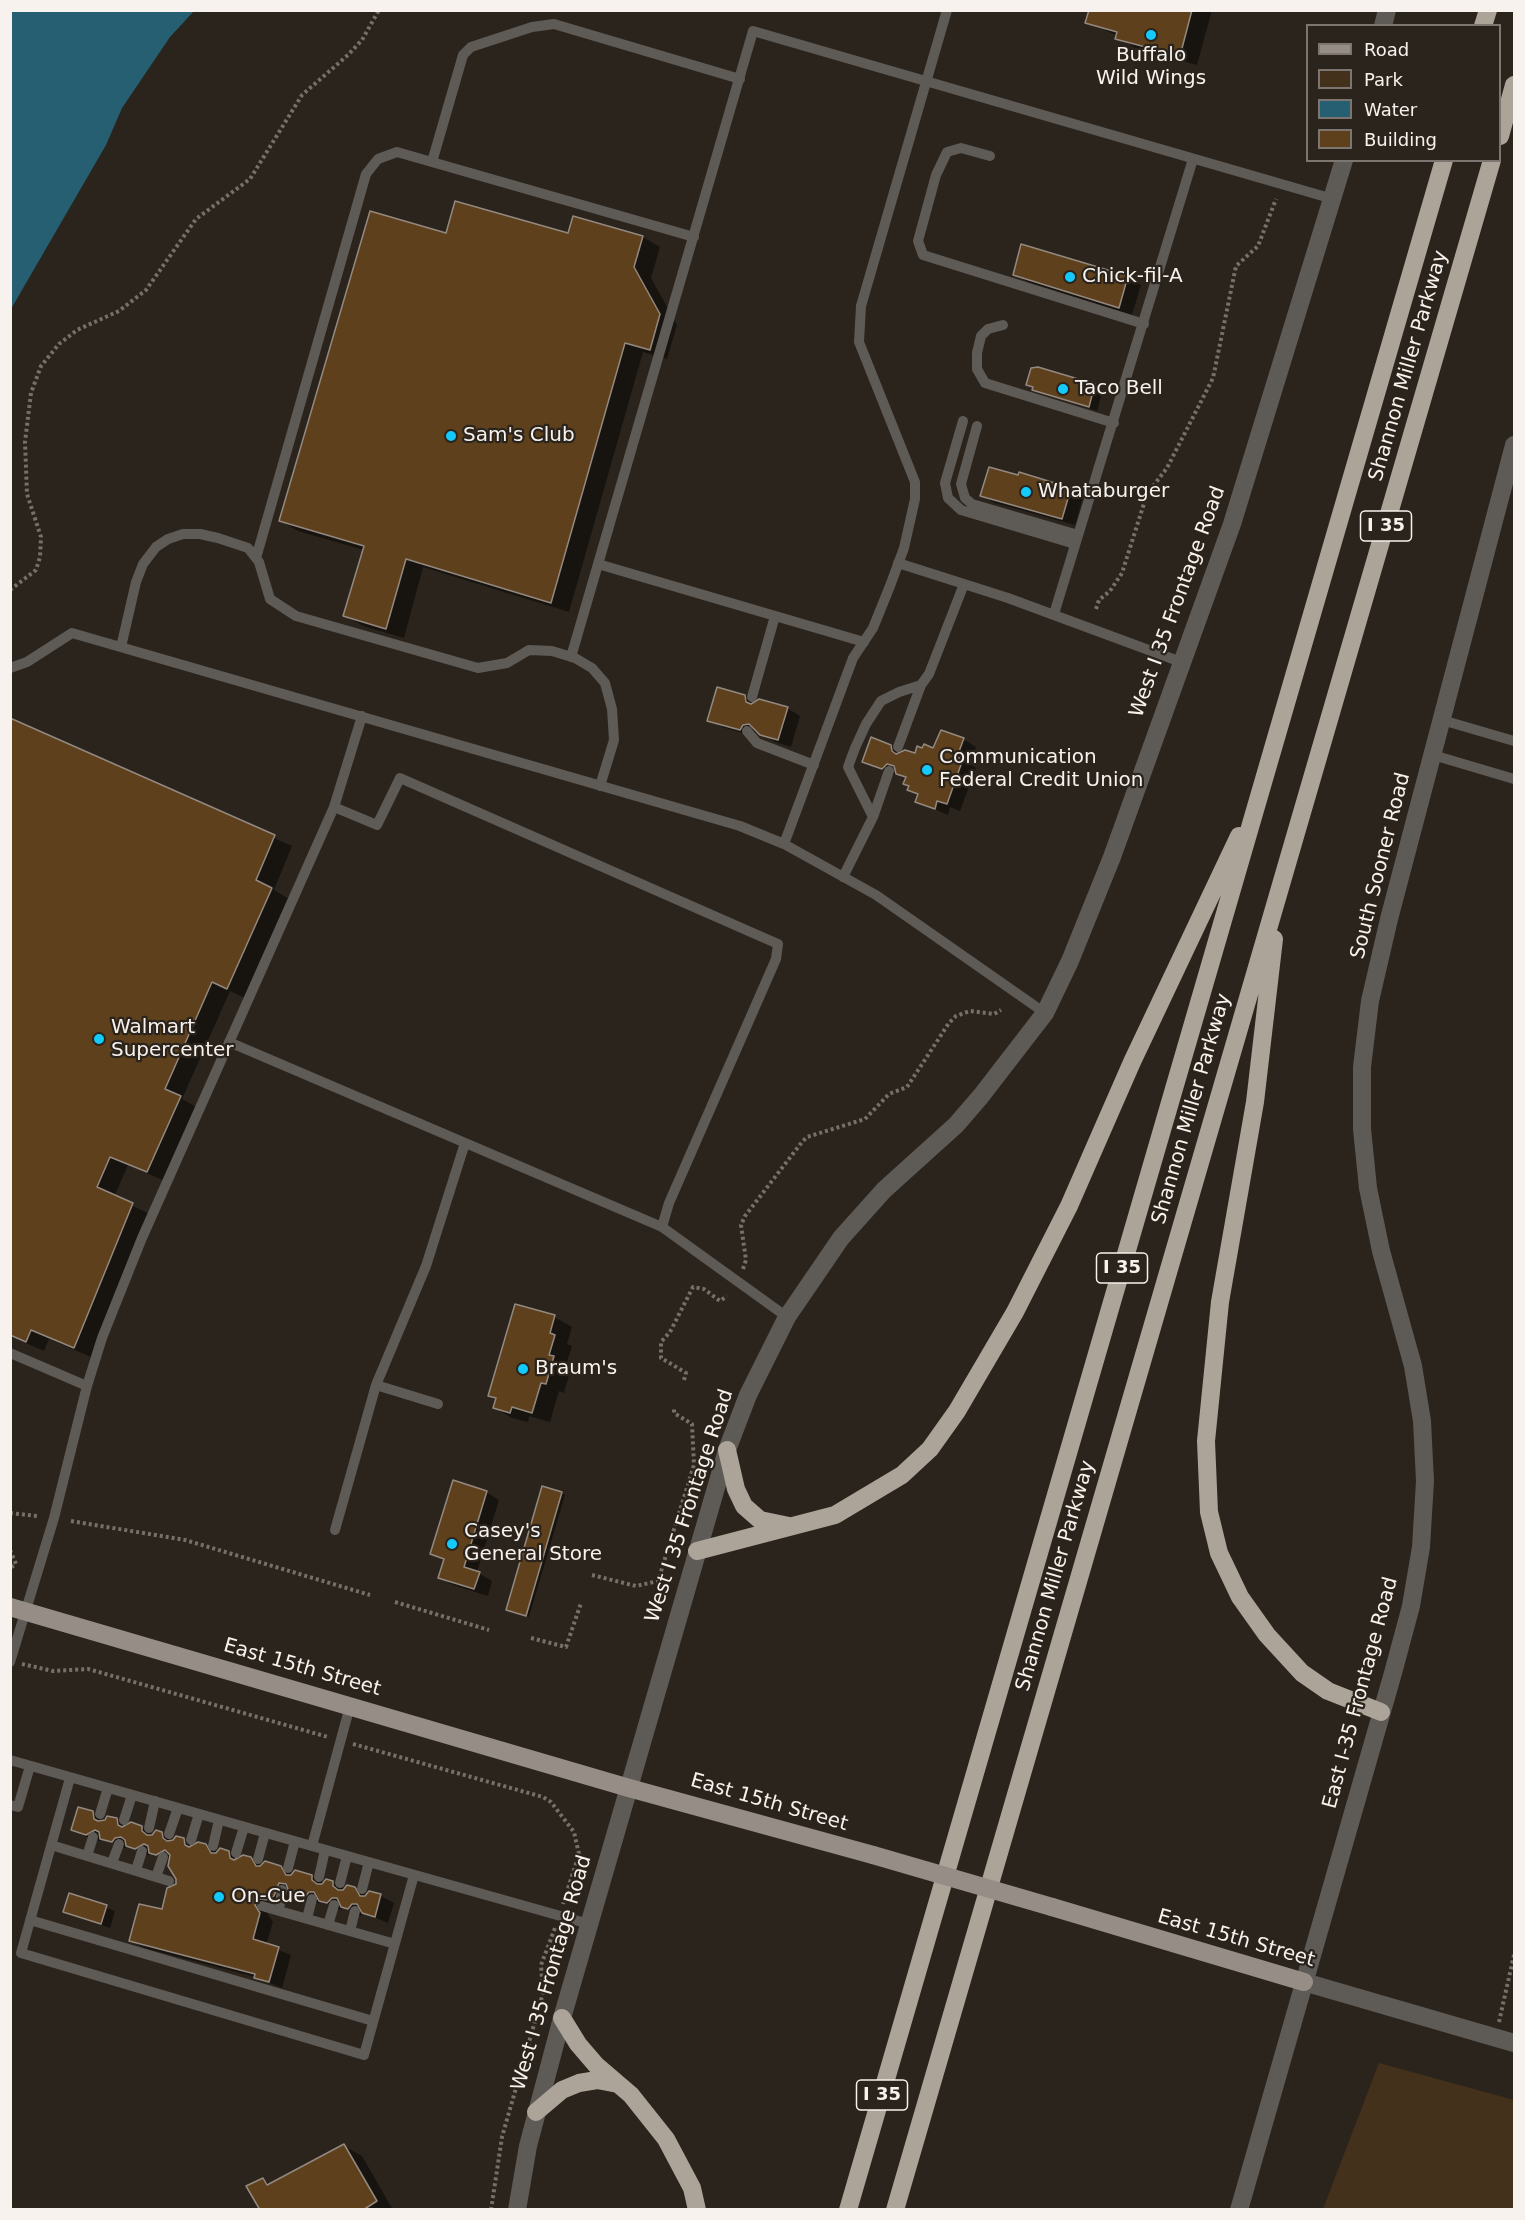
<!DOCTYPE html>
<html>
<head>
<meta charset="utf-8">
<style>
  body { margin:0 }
  #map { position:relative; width:1525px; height:2220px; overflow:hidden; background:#2b241c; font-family:"DejaVu Sans",sans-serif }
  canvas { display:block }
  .frame { position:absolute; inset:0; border:12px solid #f7f2ed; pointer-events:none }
  .legend { position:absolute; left:1306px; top:24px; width:195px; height:138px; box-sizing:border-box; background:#2b241c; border:2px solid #7d7670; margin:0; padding:8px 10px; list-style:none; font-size:18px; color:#f7f2ed }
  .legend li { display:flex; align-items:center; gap:12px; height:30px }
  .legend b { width:30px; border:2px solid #7d7670 }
</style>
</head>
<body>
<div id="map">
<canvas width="1525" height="2220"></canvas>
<div class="frame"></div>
<ul class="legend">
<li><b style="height:8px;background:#968e86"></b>Road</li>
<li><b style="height:16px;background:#44311b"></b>Park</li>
<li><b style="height:16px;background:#265f72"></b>Water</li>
<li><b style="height:16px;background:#5f401c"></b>Building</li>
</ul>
</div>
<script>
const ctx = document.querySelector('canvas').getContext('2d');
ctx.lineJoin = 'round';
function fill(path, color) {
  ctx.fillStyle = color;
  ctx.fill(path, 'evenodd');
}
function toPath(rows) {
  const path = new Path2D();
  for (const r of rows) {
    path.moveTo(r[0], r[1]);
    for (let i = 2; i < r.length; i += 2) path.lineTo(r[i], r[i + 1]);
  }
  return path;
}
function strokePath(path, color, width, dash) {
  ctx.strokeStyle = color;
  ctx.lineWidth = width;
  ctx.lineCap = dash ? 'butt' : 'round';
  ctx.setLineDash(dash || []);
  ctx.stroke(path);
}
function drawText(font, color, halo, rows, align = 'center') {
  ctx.font = font + ' "DejaVu Sans",sans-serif';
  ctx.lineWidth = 4.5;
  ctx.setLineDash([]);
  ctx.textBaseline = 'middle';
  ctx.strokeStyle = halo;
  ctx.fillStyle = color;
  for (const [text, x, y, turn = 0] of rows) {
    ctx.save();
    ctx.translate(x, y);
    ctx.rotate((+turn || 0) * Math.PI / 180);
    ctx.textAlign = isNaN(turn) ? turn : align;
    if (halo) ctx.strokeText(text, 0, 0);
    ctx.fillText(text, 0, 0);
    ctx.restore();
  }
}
const green = toPath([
  [1379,2063,1514,2100,1514,2209,1323,2209]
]);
const water = toPath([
  [11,10,194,11,170,37,122,108,106,145,11,309]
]);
const shadow = toPath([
  [1088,10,1212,10,1197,65,1135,48,1118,36,1087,22],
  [574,217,643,237,660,247,651,278,677,325,667,359,643,352,569,612,423,567,404,638,363,626,345,615,364,550,298,531,281,521,447,235,569,235],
  [1022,246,1128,278,1141,285,1132,315,1028,282,1014,274],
  [1032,369,1095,386,1103,390,1097,411,1034,389,1028,384],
  [1070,490,1083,497,1075,525,995,503,982,496],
  [744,696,756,703,787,708,800,716,791,747,775,742,758,731,753,736,722,727,709,720],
  [10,719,292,846,274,890,289,899,245,998,230,991,182,1099,198,1108,165,1181,128,1165,114,1197,150,1214,91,1357,49,1339,44,1351,10,1336],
  [963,739,976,747,969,764,976,768,960,811,950,807,948,815,917,801,919,795,909,790,907,778,898,773,895,775,877,768,864,761,890,746,903,753,915,755],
  [554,1317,572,1327,567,1344,572,1346,566,1365,571,1368,564,1393,559,1391,550,1422,529,1416,528,1422,512,1418,495,1408,497,1399,489,1395],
  [486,1492,499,1500,477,1572,492,1581,488,1596,453,1585,440,1578,445,1561,432,1554],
  [561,1493,565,1495,529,1617,512,1611],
  [92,1813,106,1821,116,1820,127,1826,141,1827,154,1835,161,1833,175,1841,183,1839,195,1846,205,1845,218,1853,228,1852,240,1859,250,1858,263,1866,280,1867,293,1874,311,1876,324,1883,332,1882,345,1889,354,1888,367,1896,370,1893,381,1896,394,1903,388,1923,364,1913,361,1916,343,1907,340,1910,321,1900,319,1903,289,1892,286,1903,267,1913,273,1922,266,1945,291,1955,282,1988,255,1977,144,1948,131,1941,163,1911,178,1883,170,1861,153,1853,149,1855,141,1853,128,1845,125,1848,104,1839,100,1841,86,1837,73,1830],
  [70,1895,115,1911,110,1928,65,1912],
  [344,2146,362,2156,393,2210,262,2210,262,2180,271,2185]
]);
const building = toPath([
  [1089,10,1192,10,1180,56,1115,39,1117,32,1085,23,1089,10],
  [455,201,568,233,573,216,643,236,634,267,660,314,650,350,625,343,551,603,406,559,386,629,343,616,364,546,279,521,370,211,446,233,455,201],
  [1021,244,1128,276,1119,308,1013,275,1021,244],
  [1038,367,1095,384,1089,407,1032,390,1033,387,1026,385,1031,368,1038,367],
  [989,467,1018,475,1019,472,1071,488,1062,519,980,496,989,467],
  [717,687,745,695,746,702,751,704,759,699,788,707,778,740,760,735,749,724,743,725,740,730,707,721,717,687],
  [10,718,275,835,256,880,272,888,227,989,212,982,165,1089,181,1096,147,1172,110,1157,97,1187,133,1203,74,1348,31,1330,26,1342,10,1335,10,718],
  [941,730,964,738,957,757,963,759,947,804,937,801,935,809,915,802,918,794,907,790,909,786,903,784,906,777,896,774,894,766,887,764,882,769,862,762,871,737,891,745,892,751,896,754,905,750,915,753,917,746,922,748,924,744,933,748,941,730],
  [515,1304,555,1315,550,1333,555,1335,549,1355,554,1356,546,1384,541,1383,532,1413,512,1407,510,1413,493,1408,496,1398,488,1396,515,1304],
  [453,1480,487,1491,464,1567,480,1572,474,1589,438,1578,444,1559,430,1554,453,1480],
  [542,1486,562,1492,526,1616,506,1610,542,1486],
  [78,1807,93,1811,94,1819,98,1821,105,1820,107,1816,117,1818,118,1825,122,1827,131,1822,142,1826,142,1831,147,1835,152,1835,156,1830,162,1832,163,1838,167,1841,173,1840,176,1836,184,1838,185,1845,189,1847,198,1842,206,1844,211,1853,216,1853,220,1848,229,1851,230,1858,234,1860,243,1855,251,1857,256,1866,260,1866,265,1861,281,1866,286,1875,291,1875,295,1870,312,1875,312,1880,317,1884,322,1884,326,1879,333,1881,333,1886,338,1890,343,1890,347,1885,355,1887,360,1896,365,1896,369,1891,381,1894,375,1917,362,1913,357,1904,352,1904,348,1909,341,1907,337,1898,332,1898,327,1903,319,1901,314,1892,309,1892,305,1897,289,1892,286,1884,279,1883,274,1896,268,1900,260,1899,255,1905,260,1913,253,1939,279,1947,269,1982,254,1978,255,1974,129,1941,139,1904,162,1909,167,1888,176,1884,176,1879,168,1866,170,1855,165,1850,156,1855,149,1853,148,1846,144,1844,135,1849,126,1846,125,1840,121,1837,115,1838,112,1842,100,1839,99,1832,95,1830,86,1835,71,1830,78,1807],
  [69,1893,107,1905,101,1924,63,1912,69,1893],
  [344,2144,377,2201,363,2210,260,2210,246,2186,263,2178,267,2185,344,2144]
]);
const path = toPath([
  [10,590,36,570,40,557,41,537,27,494,25,442,31,393,41,366,59,344,77,330,119,311,146,290,196,219,250,179,302,95,348,55,362,40,379,10],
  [1096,609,1099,600,1110,591,1122,573,1147,494,1167,468,1213,378,1236,266,1258,246,1276,199],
  [743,1269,746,1260,741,1225,745,1216,802,1142,807,1137,865,1119,889,1094,907,1087,949,1023,956,1016,970,1011,994,1014,1001,1010],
  [684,1380,686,1373,683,1371,661,1358,661,1342,670,1332,693,1287,704,1289,720,1301,727,1296],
  [10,1513,37,1516],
  [71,1521,185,1540,370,1595],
  [10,1550,16,1564,10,1568],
  [592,1575,636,1586,658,1581,694,1465,692,1424,674,1413,674,1407],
  [395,1602,489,1630],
  [531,1638,566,1647,581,1603],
  [22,1664,53,1671,88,1669,328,1737],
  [353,1744,543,1797,551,1802,574,1832,579,1854,563,1904],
  [1499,2022,1514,1955],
  [491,2210,502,2137,543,1993,541,1965,555,1928]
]);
const service = toPath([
  [990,156,961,148,947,152,936,175,918,241,923,255,1144,324],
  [432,162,463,55,471,47,532,27,554,24,740,79],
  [1003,325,988,329,981,336,977,353,977,369,985,383,1114,423],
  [963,421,945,483,948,498,961,510,1075,544],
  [977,426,961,484,965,498,972,504,1078,535],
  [256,558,366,174,378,159,397,152,694,237],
  [898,563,1008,598,1181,662],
  [598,564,864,642],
  [1054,614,1193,159],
  [121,647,136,582,143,564,156,547,168,539,183,534,200,534,218,538,248,548,259,562,270,599,296,616,478,668,507,663,529,650,552,651,575,658,592,668,605,683,612,709,614,740,600,786],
  [571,657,753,31,1333,199],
  [10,668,27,662,72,633,740,826,784,844,876,895,1045,1013],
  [752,697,775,616],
  [1442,720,1514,741],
  [747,731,757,743,814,765],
  [898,747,921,685],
  [1433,755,1514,779],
  [334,807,377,825,400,778,778,944,776,959,669,1203,662,1227],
  [873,817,889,771],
  [784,844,853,658,873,628,890,586,904,548,915,499,915,482,859,342,861,306,947,10],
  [843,877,873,817,848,767,855,748,866,724,881,701,899,692,921,685,929,674,964,584],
  [229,1042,662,1227,787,1317],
  [10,1353,87,1386],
  [376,1385,438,1404],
  [335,1530,376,1385,426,1266,465,1143],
  [10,1662,54,1518,87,1386,102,1338,142,1238,334,807,362,716],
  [10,1760,312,1846,350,1706],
  [70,1778,21,1953,364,2055,414,1875],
  [10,1805,18,1807,30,1766],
  [100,1814,108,1788],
  [124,1820,132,1795],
  [149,1828,155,1801],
  [169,1834,178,1808],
  [191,1840,199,1814],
  [51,1845,169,1881],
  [213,1846,219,1820],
  [312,1846,589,1924],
  [236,1853,244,1827],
  [87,1856,93,1837],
  [258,1859,265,1833],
  [112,1863,119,1844],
  [288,1868,295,1841],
  [136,1870,142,1851],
  [156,1877,163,1857],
  [319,1877,325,1850],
  [340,1883,347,1856],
  [362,1889,369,1862],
  [262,1906,395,1944],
  [279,1910,282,1890],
  [307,1918,312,1899],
  [30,1920,373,2021],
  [328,1925,334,1905],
  [350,1931,355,1911]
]);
const tertiary = toPath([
  [1383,26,1387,10],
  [1304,1982,1514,2043],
  [517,2210,528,2146,562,2018,727,1450,748,1395,787,1317,841,1238,884,1190,956,1125,981,1096,1045,1013,1070,961,1112,857,1232,524,1344,160],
  [1239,2210,1393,1673,1411,1606,1421,1547,1425,1481,1422,1421,1413,1366,1381,1251,1368,1188,1362,1129,1362,1067,1370,1001,1389,919,1514,445]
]);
const primary = toPath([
  [10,1607,629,1788,873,1855],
  [1052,1907,1304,1982]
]);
const motorway = toPath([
  [1483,26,1488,10],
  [1500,136,1514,85],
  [1274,939,1255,1102,1220,1302,1206,1441,1209,1512,1219,1553,1240,1597,1267,1635,1302,1673,1328,1691,1381,1712],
  [727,1450,736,1489,744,1506,760,1520,789,1526],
  [697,1551,835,1515,902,1475,930,1449,957,1411,1015,1312,1069,1206,1132,1062,1239,836],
  [562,2018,578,2044,596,2065,631,2095,666,2139,692,2188,697,2210],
  [536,2112,562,2090,579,2083,597,2080,618,2084],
  [848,2210,1444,160],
  [895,2210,1492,160]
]);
const primaryBridge = toPath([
  [873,1855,1052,1907]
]);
const markers = [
  [1151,35,6,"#14cafb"],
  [1070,277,6,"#14cafb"],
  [1063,389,6,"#14cafb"],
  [451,436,6,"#14cafb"],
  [1026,492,6,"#14cafb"],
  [927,770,6,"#14cafb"],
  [99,1039,6,"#14cafb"],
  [523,1369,6,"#14cafb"],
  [452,1544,6,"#14cafb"],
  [219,1897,6,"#14cafb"]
];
const shields = [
  [1386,526,51],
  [1122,1268,51],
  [882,2095,51]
];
const shieldNames = [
  ["I 35",1386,526],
  ["I 35",1122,1268],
  ["I 35",882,2095]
];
const poiNames = [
  ["Buffalo",1151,56,"center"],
  ["Wild Wings",1151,79,"center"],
  ["Chick-fil-A",1082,277],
  ["Taco Bell",1075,389],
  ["Sam's Club",463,436],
  ["Whataburger",1038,492],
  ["Communication",939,758],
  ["Federal Credit Union",939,781],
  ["Walmart",111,1028],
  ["Supercenter",111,1051],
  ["Braum's",535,1369],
  ["Casey's",464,1532],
  ["General Store",464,1555],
  ["On-Cue",231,1897]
];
const streetNames = [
  ["Shannon Miller Parkway",1409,366,-74],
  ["West I 35 Frontage Road",1178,602,-70],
  ["South Sooner Road",1381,866,-76],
  ["Shannon Miller Parkway",1192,1109,-74],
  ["West I 35 Frontage Road",690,1506,-72],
  ["Shannon Miller Parkway",1056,1576,-74],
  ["East 15th Street",302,1668,16],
  ["East I-35 Frontage Road",1361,1693,-75],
  ["East 15th Street",769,1803,16],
  ["East 15th Street",1236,1939,16],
  ["West I 35 Frontage Road",552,1973,-74]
];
fill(green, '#44311b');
fill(water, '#265f72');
fill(shadow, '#0007');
fill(building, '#5f401c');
strokePath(building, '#938980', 1.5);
strokePath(path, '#767069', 4, [3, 3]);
strokePath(service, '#5e5a56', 10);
strokePath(tertiary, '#5e5a56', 18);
strokePath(primary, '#968e86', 18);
strokePath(motorway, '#aca399', 18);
strokePath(primaryBridge, '#968e86', 18);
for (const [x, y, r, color] of markers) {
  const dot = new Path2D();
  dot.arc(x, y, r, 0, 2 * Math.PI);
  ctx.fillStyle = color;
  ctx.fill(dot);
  strokePath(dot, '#2b241c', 2);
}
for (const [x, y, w] of shields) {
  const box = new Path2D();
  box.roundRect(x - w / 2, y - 15, w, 30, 4.5);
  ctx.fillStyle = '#2b241c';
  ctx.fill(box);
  strokePath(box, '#f7f2ed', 1.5);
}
drawText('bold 18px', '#f7f2ed', null, shieldNames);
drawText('20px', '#f7f2ed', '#2b241c', poiNames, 'left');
drawText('20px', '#f7f2ed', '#2b241c', streetNames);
</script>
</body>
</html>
